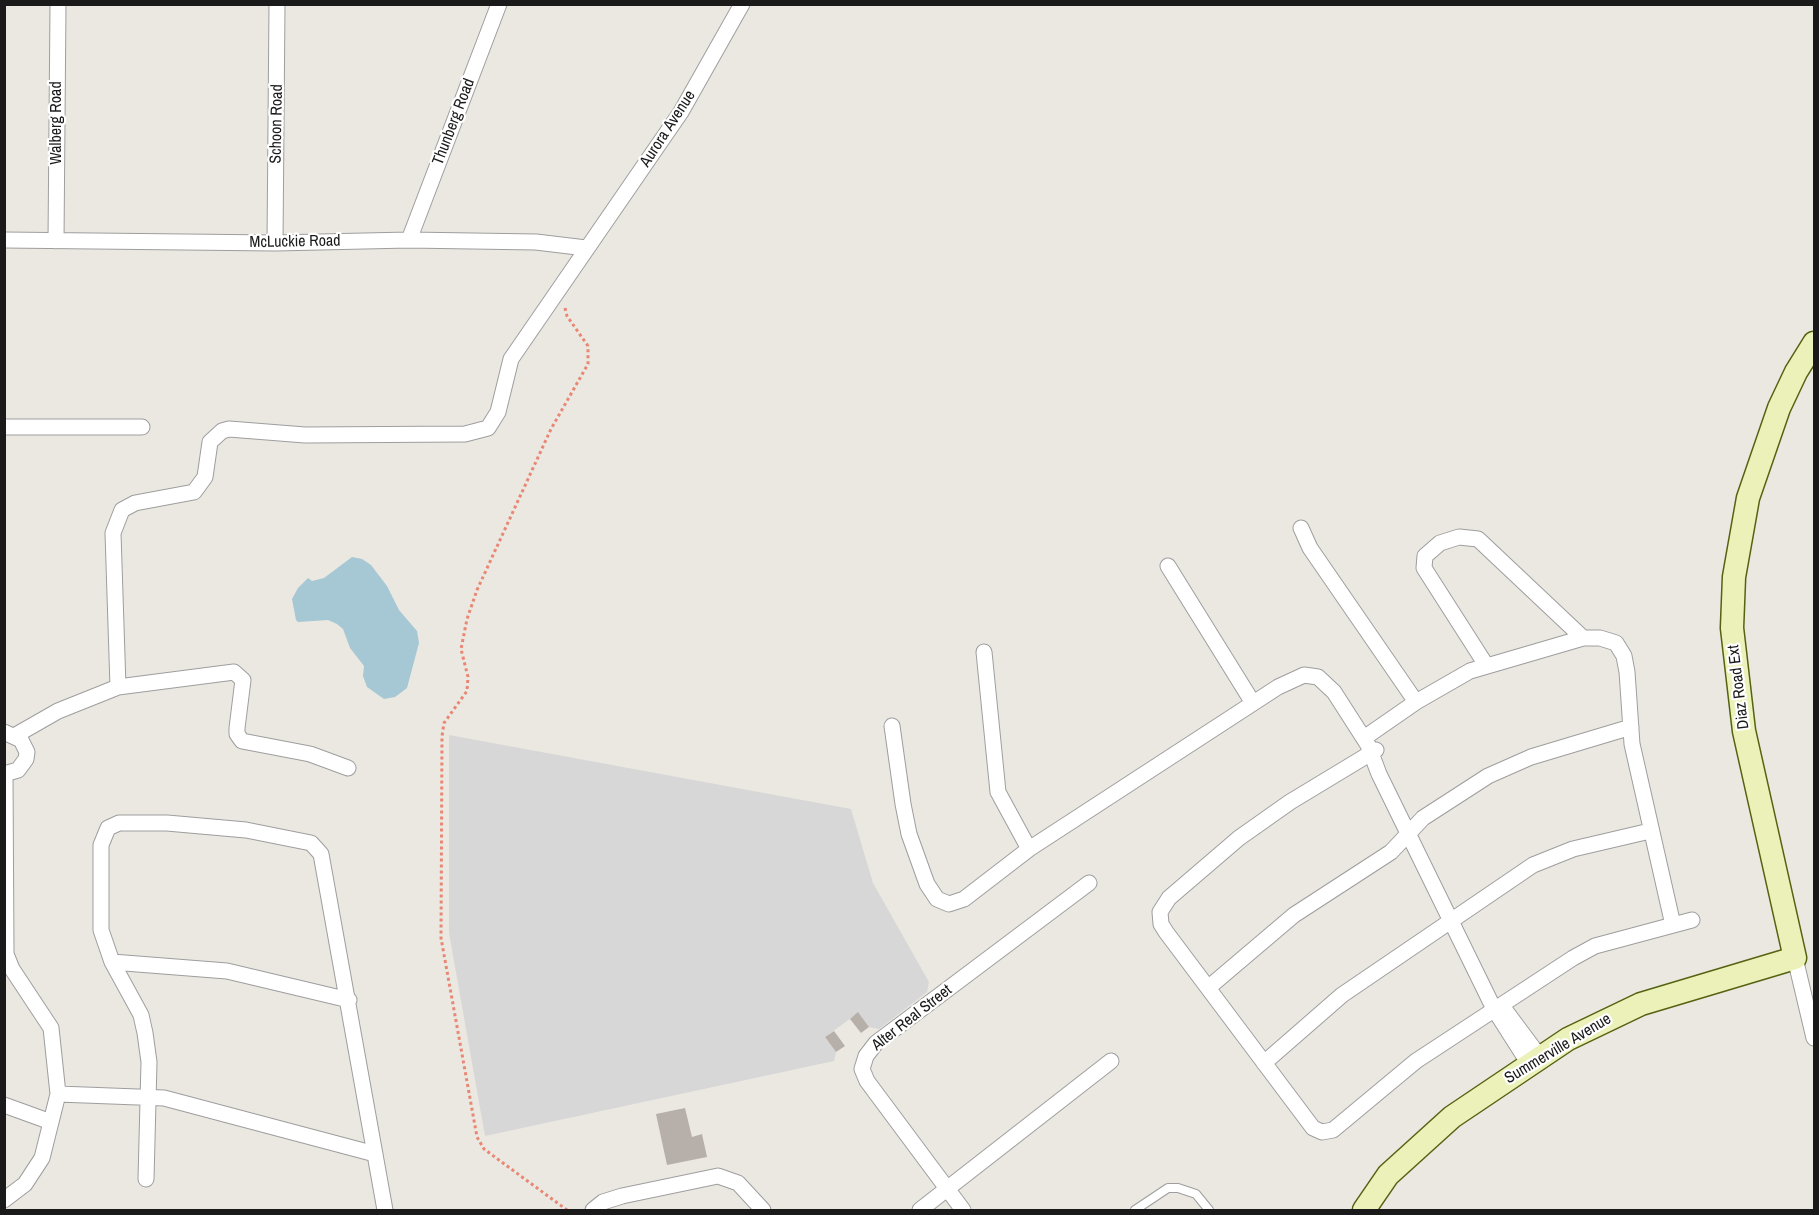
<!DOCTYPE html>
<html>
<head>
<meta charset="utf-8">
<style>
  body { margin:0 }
  #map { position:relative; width:1819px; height:1215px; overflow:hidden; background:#ebe8e1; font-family:"Archivo Narrow",sans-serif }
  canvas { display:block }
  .frame { position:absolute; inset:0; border:6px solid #1a1a1a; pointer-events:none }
</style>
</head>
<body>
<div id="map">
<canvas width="1819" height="1215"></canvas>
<div class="frame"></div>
</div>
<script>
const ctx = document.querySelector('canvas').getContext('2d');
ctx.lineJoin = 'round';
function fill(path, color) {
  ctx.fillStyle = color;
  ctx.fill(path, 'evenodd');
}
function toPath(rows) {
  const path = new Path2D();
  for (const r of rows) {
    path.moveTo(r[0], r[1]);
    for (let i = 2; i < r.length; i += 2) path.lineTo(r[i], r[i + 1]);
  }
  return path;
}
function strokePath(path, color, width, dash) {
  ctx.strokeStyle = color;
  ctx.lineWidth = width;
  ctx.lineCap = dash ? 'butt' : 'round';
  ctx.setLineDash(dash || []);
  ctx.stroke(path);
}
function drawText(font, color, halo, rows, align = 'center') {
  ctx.font = font + ' "Archivo Narrow",sans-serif';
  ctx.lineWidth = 4.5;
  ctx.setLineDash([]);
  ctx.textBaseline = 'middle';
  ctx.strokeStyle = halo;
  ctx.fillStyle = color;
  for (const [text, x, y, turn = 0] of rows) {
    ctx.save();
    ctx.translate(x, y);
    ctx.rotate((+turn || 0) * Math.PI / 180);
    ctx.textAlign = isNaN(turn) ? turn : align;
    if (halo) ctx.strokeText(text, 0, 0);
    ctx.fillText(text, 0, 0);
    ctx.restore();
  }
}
const residential = toPath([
  [449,735,851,809,873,883,929,982,927,992,879,1029,869,1027,858,1013,825,1037,836,1052,834,1061,485,1136,449,933]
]);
const water = toPath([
  [352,557,362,559,371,565,387,586,399,610,417,631,419,643,407,688,395,697,384,699,367,687,363,676,364,666,350,648,343,629,337,624,328,620,298,622,296,620,292,599,298,588,308,578,312,581,324,578]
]);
const building = toPath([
  [858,1012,869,1027,861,1033,850,1019],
  [834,1031,845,1046,836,1052,825,1037],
  [685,1108,692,1137,702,1134,707,1157,667,1165,656,1114]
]);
const path = toPath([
  [565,308,567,316,588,346,588,364,551,429,477,590,467,619,461,649,468,677,467,691,444,723,442,736,441,938,477,1137,484,1149,567,1210]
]);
const lane = toPath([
  [1135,1210,1168,1188,1178,1188,1196,1194,1209,1210]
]);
const street = toPath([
  [4,240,275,243,409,240,536,242,586,248],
  [409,240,499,4],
  [56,241,58,4],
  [275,243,277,4],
  [4,427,142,427],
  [1301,528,1310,548,1416,702],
  [1168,566,1253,703],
  [984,652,998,792,1029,849],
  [1486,665,1424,568,1425,556,1440,543,1459,537,1478,539,1583,638],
  [118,687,113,533,122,510,135,503,194,492,205,477,210,442,222,431,229,429,305,435,465,434,488,428,498,412,511,359,681,112,742,4],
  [892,726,903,804,909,834,927,884,937,899,949,904,964,899,1029,849,1278,687,1304,675,1318,677,1334,692,1368,745,1379,774,1494,1009,1529,1064],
  [4,732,21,740,27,752,26,759,18,770,4,774],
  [16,735,58,711,118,687,234,672,243,680,237,728,237,734,242,741,310,754,348,768],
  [1364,738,1416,702,1470,671,1583,638,1600,638,1616,643,1624,656,1627,672,1632,744,1673,925],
  [1376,750,1290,802,1239,838,1169,898,1160,912,1161,924,1166,932,1313,1128,1322,1132,1333,1130,1416,1061,1573,958,1595,946,1692,920],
  [1795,958,1814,1038],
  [112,962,227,971,349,1000],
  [1208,988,1294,915,1391,852,1423,818,1488,776,1531,757,1631,727],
  [1505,1010,1540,1057],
  [1264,1063,1342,995,1533,865,1573,849,1650,831],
  [58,1094,164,1098,375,1154],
  [4,1105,51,1122],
  [146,1179,149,1062,145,1033,141,1015,112,962,101,930,101,845,108,828,119,823,167,823,246,830,311,843,321,854,385,1210],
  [4,1200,25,1184,42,1158,58,1094,51,1028,12,969,6,954,5,774],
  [593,1210,603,1202,622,1196,718,1176,738,1183,763,1210],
  [920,1210,1111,1061],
  [963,1210,867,1081,862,1069,866,1056,876,1043,1089,883]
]);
const secondary = toPath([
  [1364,1210,1388,1175,1452,1117,1568,1039,1641,1004,1795,958,1744,731,1732,628,1734,577,1748,498,1779,408,1796,372,1814,343]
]);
const streetNames = [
  ["Thunberg Road",454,122,-69],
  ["Walberg Road",57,123,-90],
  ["Schoon Road",277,124,-89],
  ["Aurora Avenue",668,129,-57],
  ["McLuckie Road",295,242,-1],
  ["Diaz Road Ext",1739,687,-97],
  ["Alter Real Street",912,1018,-38],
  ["Summerville Avenue",1558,1049,-31]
];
fill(residential, '#d8d7d7');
fill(water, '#a6c7d4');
fill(building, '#b7b0aa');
strokePath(lane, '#9e9e9e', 10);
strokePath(street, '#9e9e9e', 17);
strokePath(secondary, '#556210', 25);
strokePath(path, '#e88774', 3, [3, 3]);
strokePath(lane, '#fff', 8);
strokePath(street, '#fff', 15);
strokePath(secondary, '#ebf1b9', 22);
drawText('16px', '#1a1a1a', '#fff', streetNames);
</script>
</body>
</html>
